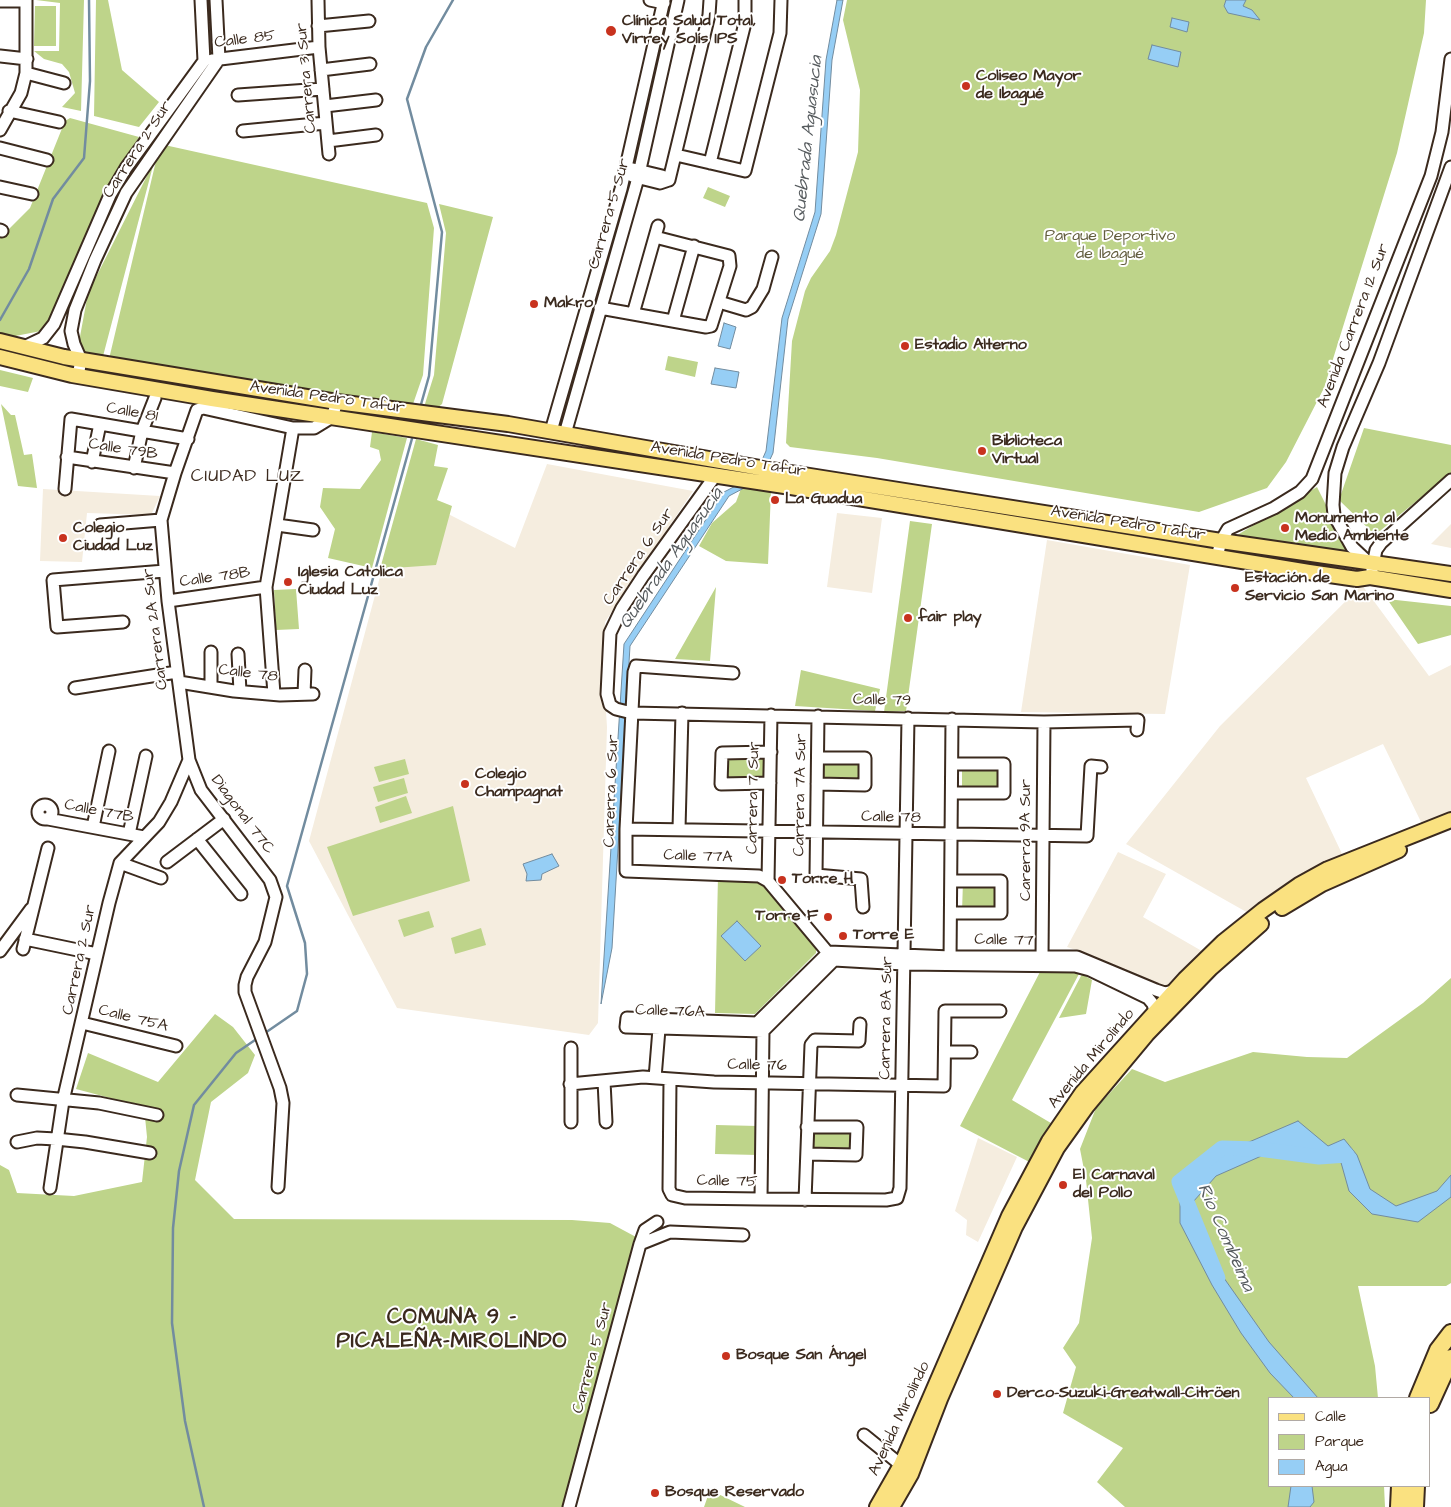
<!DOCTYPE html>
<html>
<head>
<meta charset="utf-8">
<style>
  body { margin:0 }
  #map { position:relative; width:1451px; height:1507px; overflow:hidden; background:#fff; font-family:"Architects Daughter",sans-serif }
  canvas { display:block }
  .legend { position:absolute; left:1268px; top:1397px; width:162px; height:90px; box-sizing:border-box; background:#fff; border:1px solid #b1aaa5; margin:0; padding:6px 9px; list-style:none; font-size:15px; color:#3b2a1e }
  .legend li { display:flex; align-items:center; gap:10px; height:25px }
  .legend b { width:25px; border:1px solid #b1aaa5 }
</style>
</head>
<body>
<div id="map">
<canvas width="1451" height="1507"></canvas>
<ul class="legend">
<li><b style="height:6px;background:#fae180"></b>Calle</li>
<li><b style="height:14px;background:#bed48a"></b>Parque</li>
<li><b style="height:14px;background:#96cef5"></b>Agua</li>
</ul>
</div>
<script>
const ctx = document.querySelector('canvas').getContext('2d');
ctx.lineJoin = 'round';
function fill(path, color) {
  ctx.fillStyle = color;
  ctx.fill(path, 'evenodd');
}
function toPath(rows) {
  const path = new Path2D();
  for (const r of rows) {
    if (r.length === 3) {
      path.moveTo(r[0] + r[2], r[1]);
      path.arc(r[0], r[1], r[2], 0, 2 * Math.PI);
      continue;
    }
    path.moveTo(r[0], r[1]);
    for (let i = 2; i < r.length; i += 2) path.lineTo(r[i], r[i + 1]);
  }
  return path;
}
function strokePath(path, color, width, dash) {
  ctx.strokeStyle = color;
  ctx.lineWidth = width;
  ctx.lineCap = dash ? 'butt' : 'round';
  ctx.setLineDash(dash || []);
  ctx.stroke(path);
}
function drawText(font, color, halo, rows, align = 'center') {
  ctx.font = font + ' "Architects Daughter",sans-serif';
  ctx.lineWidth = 4;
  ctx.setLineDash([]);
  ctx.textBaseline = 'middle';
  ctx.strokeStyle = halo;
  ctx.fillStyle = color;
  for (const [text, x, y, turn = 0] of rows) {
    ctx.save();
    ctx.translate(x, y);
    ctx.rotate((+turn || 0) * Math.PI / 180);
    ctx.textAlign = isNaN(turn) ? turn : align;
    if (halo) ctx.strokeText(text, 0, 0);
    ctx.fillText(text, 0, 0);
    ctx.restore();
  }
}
const built = toPath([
  [547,464,693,491,605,622,603,665,607,727,598,1023,589,1035,397,1008,309,841,403,491,515,548],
  [43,489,160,496,151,515,87,513,82,562,40,561],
  [837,513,882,518,872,593,827,587],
  [1451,524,1451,548,1431,544],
  [1047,540,1190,565,1165,714,1021,712],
  [1362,585,1429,676,1451,665,1451,811,1422,824,1383,744,1306,778,1344,858,1314,868,1250,914,1126,844,1220,726],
  [1118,852,1166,874,1143,917,1207,954,1167,991,1093,956,1067,947],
  [978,1138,1017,1157,978,1242,966,1235,967,1220,955,1211]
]);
const green = toPath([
  [36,0,84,0,81,111,62,107,75,93,69,72,62,64,44,59,34,51,59,51,60,3],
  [96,0,108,0,122,70,159,102,139,127,94,116],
  [847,0,1426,0,1424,33,1397,153,1324,388,1286,462,1267,488,1199,512,877,458,790,447,786,443,792,341,805,291,811,278,830,251,836,235,858,152,860,90,843,20],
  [35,6,56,6,56,46,34,46],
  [70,118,139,137,101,200,52,314,41,331,5,338,0,337,0,238,30,208,65,121],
  [160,144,427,203,434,228,423,375,412,407,109,359],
  [154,162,102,360,88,358,79,342,88,293],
  [708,187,730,196,725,207,703,198],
  [439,204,493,217,442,404,436,409,424,407,434,375,446,233],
  [668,356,698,362,695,377,665,370],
  [0,370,33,378,28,392,0,386],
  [1,404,11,415,15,415,24,455,32,454,37,488,18,486],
  [1364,428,1451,445,1451,473,1375,535,1339,500],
  [372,432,407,438,372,568,328,558,335,529,320,507,323,488,360,489,381,460,379,450,370,447],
  [416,439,438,445,434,466,448,468,437,500,452,506,436,565,380,569],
  [742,486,771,491,768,564,726,561,699,546,712,523,736,502],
  [1317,487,1351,555,1234,537],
  [910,521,932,524,906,711,884,712],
  [716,587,710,661,675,659],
  [296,589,299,629,276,630,274,590],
  [1387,599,1451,606,1451,635,1418,644],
  [801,670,880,689,875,711,795,706],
  [723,754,767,754,768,779,722,782],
  [405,759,409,774,379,782,374,767],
  [823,759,864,759,863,783,822,783],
  [962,764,1004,764,1004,793,962,793],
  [404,778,408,793,378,802,373,787],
  [406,796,412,813,380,823,375,807],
  [453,806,470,881,353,916,327,847],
  [718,876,760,880,816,939,816,953,755,1014,715,1013],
  [963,881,1001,881,1001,913,962,912],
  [429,911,434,927,404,937,398,920],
  [481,928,486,945,455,954,451,938],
  [1041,970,1080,972,1012,1100,1061,1129,1039,1167,960,1126],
  [1082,974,1092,980,1086,1014,1059,1018],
  [1451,978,1451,1283,1446,1286,1358,1286,1375,1366,1378,1398,1270,1398,1270,1486,1384,1486,1385,1507,1125,1507,1097,1482,1123,1448,1063,1413,1076,1367,1063,1348,1079,1323,1092,1238,1086,1180,1080,1149,1096,1108,1132,1069,1165,1082,1253,1052,1307,1057,1347,1058,1423,1003],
  [215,1014,233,1027,255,1055,248,1073,211,1102,195,1180,234,1219,572,1220,610,1223,636,1237,592,1418,566,1507,0,1507,0,1165,9,1170,17,1193,74,1196,142,1182,147,1137,144,1107,76,1089,88,1053,158,1082],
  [716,1125,758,1126,758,1155,715,1154],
  [813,1129,855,1129,855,1152,812,1152],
  [710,1490,745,1507,704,1507]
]);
const water = toPath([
  [837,0,843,0,832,60,821,214,788,319,773,453,761,479,729,496,630,646,612,948,601,1004,624,644,724,492,755,476,766,451,782,318,815,212,826,60,837,0],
  [1226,0,1246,0,1243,6,1252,10,1260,20,1228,13,1224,6,1226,0],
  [1172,18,1189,22,1187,32,1170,27,1172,18],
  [1152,45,1181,52,1178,67,1148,59,1152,45],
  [724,323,736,327,730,349,718,346,724,323],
  [715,368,739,372,736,388,711,384,715,368],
  [552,854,559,866,542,874,541,880,526,881,527,874,523,864,552,854],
  [737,921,761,946,745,961,721,936,737,921],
  [1298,1121,1328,1146,1344,1139,1357,1155,1370,1189,1396,1206,1437,1191,1451,1175,1451,1197,1418,1222,1372,1214,1349,1191,1340,1159,1284,1146,1216,1176,1193,1202,1200,1244,1269,1342,1318,1398,1294,1398,1270,1373,1241,1333,1212,1285,1180,1223,1180,1190,1203,1155,1249,1142,1298,1121],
  [1291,1486,1312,1486,1314,1502,1310,1507,1288,1507,1291,1486]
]);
const stream = toPath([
  [0,320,29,269,53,199,84,158,90,81,89,0],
  [420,408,429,376,442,232,407,99,426,47,453,0],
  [265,1033,297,1011,307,974,305,943,287,886,413,435],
  [204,1507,185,1421,172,1323,173,1228,179,1171,194,1105,236,1053,258,1038]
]);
const river = toPath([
  [1218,1278,1179,1182,1222,1148,1259,1149,1319,1157,1347,1155,1348,1158]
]);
const minor = toPath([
  [318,0,319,47,329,154],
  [650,0,664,3],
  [0,1,26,1],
  [318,26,369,21],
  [0,56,27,59],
  [212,60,319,47],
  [321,70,370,64],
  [26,73,64,83],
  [238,95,323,89],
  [325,106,376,100],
  [9,111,59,122],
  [0,130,21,93,26,73,26,0],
  [243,131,326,123],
  [328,141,376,135],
  [0,148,47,160],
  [676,155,745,171,780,33,781,0],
  [710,163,745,23,745,0],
  [633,169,662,176,669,180],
  [632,176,660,183,669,180],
  [669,180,709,15,710,0],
  [0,187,32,194],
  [0,230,2,231],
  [719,302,746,310,752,307,763,289,772,257],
  [600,308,706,327,711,326,730,266,729,256,655,237],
  [633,314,658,226],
  [673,321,694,246],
  [24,347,43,338,54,324,110,195,126,168,204,61,201,0],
  [78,376,81,360,74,344,71,331,75,310,95,260,126,193,219,59,216,0],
  [551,431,621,189,664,0],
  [565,434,638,178,678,0],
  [67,457,175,473],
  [92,462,100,424],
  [134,468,142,431,155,398],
  [715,476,643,576,622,608,610,633,607,694,610,705,616,709,632,713,1044,722,1138,720,1137,730],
  [65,489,71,419,188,439],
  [100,525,161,520],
  [277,525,313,530],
  [1217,557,1221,541,1228,529,1274,508,1300,492,1312,479,1431,176,1442,132,1451,59],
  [1367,561,1352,547,1334,515,1333,505,1335,473,1343,447,1379,363,1451,167],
  [1372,570,1376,550,1381,543,1451,480],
  [168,601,266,587],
  [123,622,57,627,53,580,165,571],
  [211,652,211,687],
  [238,654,240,691],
  [733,673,636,666,634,672,626,829,626,871,759,876,768,881,834,960],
  [179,682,234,691,280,695,313,694],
  [75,688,177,672],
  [274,694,266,587,293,428],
  [304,694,305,670],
  [818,716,816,875,861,879,863,907],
  [770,783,721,784,722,753,771,752],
  [817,784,865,785,865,758,818,758],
  [952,793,1004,793,1004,764,952,764],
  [45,812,7],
  [48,819,144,837],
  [93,827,109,751],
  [626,829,1087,836,1091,766,1101,767],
  [679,829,682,713],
  [129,834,146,756],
  [197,839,241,894],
  [167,862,224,819],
  [120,863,161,878],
  [768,881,771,715],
  [951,913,1001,913,1001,881,951,881],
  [25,939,97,954],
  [23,949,48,848],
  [0,951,31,909],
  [829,952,951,957,1077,957,1156,990,1165,993,1173,991],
  [1042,958,1044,722],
  [834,960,904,964,1075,966,1090,970,1148,998,1153,1004,1155,1011],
  [950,963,952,719],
  [82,1023,176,1046],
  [757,1023,627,1018,626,1027,763,1031,834,960],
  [757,1023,829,952],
  [758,1025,763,1031,761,1199],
  [945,1052,971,1052],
  [655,1078,659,1029],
  [670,1080,669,1189,672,1195,685,1198,761,1199,886,1200,897,1198,900,1188,908,718],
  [604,1081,606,1122],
  [570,1084,643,1077,714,1082,944,1086,945,1011,1000,1011],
  [17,1095,99,1103,157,1115],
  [571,1122,571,1048],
  [17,1142,37,1138,56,1139,85,1142,150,1153],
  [807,1154,856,1155,857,1127,807,1127],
  [278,1187,283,1103,280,1088,245,992,245,985,247,977,265,942,276,897,270,880,201,790,189,760,168,601,161,520,175,473,197,410,203,408,293,428,314,428,332,417,337,402],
  [50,1188,63,1101,109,903,120,863,159,822,171,802,189,760],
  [805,1200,811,1045,815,1040,859,1041,860,1024],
  [640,1244,670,1232,743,1235],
  [864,1435,901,1465],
  [569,1507,640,1244,645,1230,657,1222]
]);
const major = toPath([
  [0,341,64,357,337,402,508,424,772,470,1221,541,1451,574],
  [0,357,72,375,212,399,791,487,1309,572,1357,579,1370,577,1451,590],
  [1282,908,1322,884,1399,850],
  [877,1507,901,1465,1009,1216,1049,1141,1082,1093,1185,979,1223,942,1263,910,1299,885,1328,869,1451,820],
  [892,1507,911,1474,940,1399,1015,1227,1057,1148,1087,1106,1147,1034,1211,968,1261,924]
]);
const highway = toPath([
  [1418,1398,1438,1350,1451,1333],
  [1430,1404,1451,1358],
  [1399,1507,1400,1486],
  [1415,1507,1416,1486]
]);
const markers = [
  [611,31,6,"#c8321e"],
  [966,86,5,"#c8321e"],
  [534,304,5,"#c8321e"],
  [905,346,5,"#c8321e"],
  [982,451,5,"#c8321e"],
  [775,500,5,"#c8321e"],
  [1285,528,5,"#c8321e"],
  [63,538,5,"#c8321e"],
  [288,582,5,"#c8321e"],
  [1235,588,5,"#c8321e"],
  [908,618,5,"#c8321e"],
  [465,784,5,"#c8321e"],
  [782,880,5,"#c8321e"],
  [828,917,5,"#c8321e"],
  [843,936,5,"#c8321e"],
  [1063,1185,5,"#c8321e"],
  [726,1356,5,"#c8321e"],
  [997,1394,5,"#c8321e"],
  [655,1493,5,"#c8321e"]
];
const poiNames = [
  ["Clínica Salud Total,",622,22],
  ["Virrey Solís IPS",622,40],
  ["Coliseo Mayor",976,77],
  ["de Ibagué",976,95],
  ["Makro",544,304],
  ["Estadio Alterno",915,346],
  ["Biblioteca",992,442],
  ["Virtual",992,460],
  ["La Guadua",785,500],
  ["Monumento al",1295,519],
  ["Medio Ambiente",1295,537],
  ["Colegio",73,529],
  ["Ciudad Luz",73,547],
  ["Iglesia Catolica",298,573],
  ["Ciudad Luz",298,591],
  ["Estación de",1245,579],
  ["Servicio San Marino",1245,597],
  ["fair play",918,618],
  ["Colegio",475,775],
  ["Champagnat",475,793],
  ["Torre H",792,880],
  ["Torre F",818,917,"right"],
  ["Torre E",853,936],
  ["El Carnaval",1073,1176],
  ["del Pollo",1073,1194],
  ["Bosque San Ángel",736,1356],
  ["Derco-Suzuki-Greatwall-Citröen",1007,1394],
  ["Bosque Reservado",665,1493]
];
const streetNames = [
  ["Calle 85",245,40,-7],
  ["Carrera 3 Sur",307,78,-95],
  ["Carrera 2 Sur",138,150,-57],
  ["Carrera 5 Sur",610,214,-74],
  ["Avenida Carrera 12 Sur",1354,326,-69],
  ["Avenida Pedro Tafur",327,398,8],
  ["Calle 81",132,413,10],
  ["Calle 79B",123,450,9],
  ["Avenida Pedro Tafur",728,460,9],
  ["Avenida Pedro Tafur",1128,524,9],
  ["Carrera 6 Sur",639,557,-56],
  ["Calle 78B",215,578,-8],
  ["Carrera 2A Sur",156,629,-97],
  ["Calle 78",248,674,7],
  ["Calle 79",882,701,1],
  ["Carerra 6 Sur",612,791,-88],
  ["Carrera 7A Sur",801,795,-89],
  ["Carrera 7 Sur",754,798,-89],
  ["Calle 77B",99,812,11],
  ["Diagonal 77C",242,815,53],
  ["Calle 78",891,818,1],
  ["Carerra 9A Sur",1027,840,-90],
  ["Calle 77A",698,857,2],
  ["Calle 77",1004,941,1],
  ["Carrera 2 Sur",80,960,-78],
  ["Calle 76A",670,1012,2],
  ["Carrera 8A Sur",887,1018,-89],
  ["Calle 75A",133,1019,14],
  ["Avenida Mirolindo",1092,1059,-50],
  ["Calle 76",757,1066,1],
  ["Calle 75",727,1182,1],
  ["Carrera 5 Sur",593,1358,-75],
  ["Avenida Mirolindo",900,1419,-65]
];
const parkNames = [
  ["Parque Deportivo",1110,237],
  ["de Ibagué",1110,255]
];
const waterNames = [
  ["Quebrada Aguasucia",809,139,-84],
  ["Quebrada Aguasucia",672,559,-55],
  ["Río Combeima",1225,1238,66]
];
const neighbourhoodNames = [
  ["CIUDAD LUZ",248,477]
];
const districtNames = [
  ["COMUNA 9 -",452,1319],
  ["PICALEÑA-MIROLINDO",452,1343]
];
fill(built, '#f5eddf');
fill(green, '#bed48a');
fill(water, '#96cef5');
strokePath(water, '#728c9f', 1);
strokePath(stream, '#728c9f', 2.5);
strokePath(river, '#96cef5', 15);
strokePath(minor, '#3b2a1e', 15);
strokePath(major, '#3b2a1e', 18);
strokePath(highway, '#3b2a1e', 20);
strokePath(minor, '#fff', 11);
strokePath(major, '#fae180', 14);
strokePath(highway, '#fae180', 16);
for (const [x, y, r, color] of markers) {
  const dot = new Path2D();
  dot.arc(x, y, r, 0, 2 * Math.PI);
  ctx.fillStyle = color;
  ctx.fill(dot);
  strokePath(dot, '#fff', 2);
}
drawText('bold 16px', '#3b2a1e', '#fff', poiNames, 'left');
drawText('16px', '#3b2a1e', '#fff', streetNames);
drawText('16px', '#625d3e', '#fff', parkNames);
drawText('italic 18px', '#565b5e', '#fff', waterNames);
ctx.letterSpacing = '1px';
drawText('18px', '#3b2a1e', '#fff', neighbourhoodNames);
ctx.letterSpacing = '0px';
ctx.letterSpacing = '1px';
drawText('bold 21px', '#3b2a1e', '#fff', districtNames);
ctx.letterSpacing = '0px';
</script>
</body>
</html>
